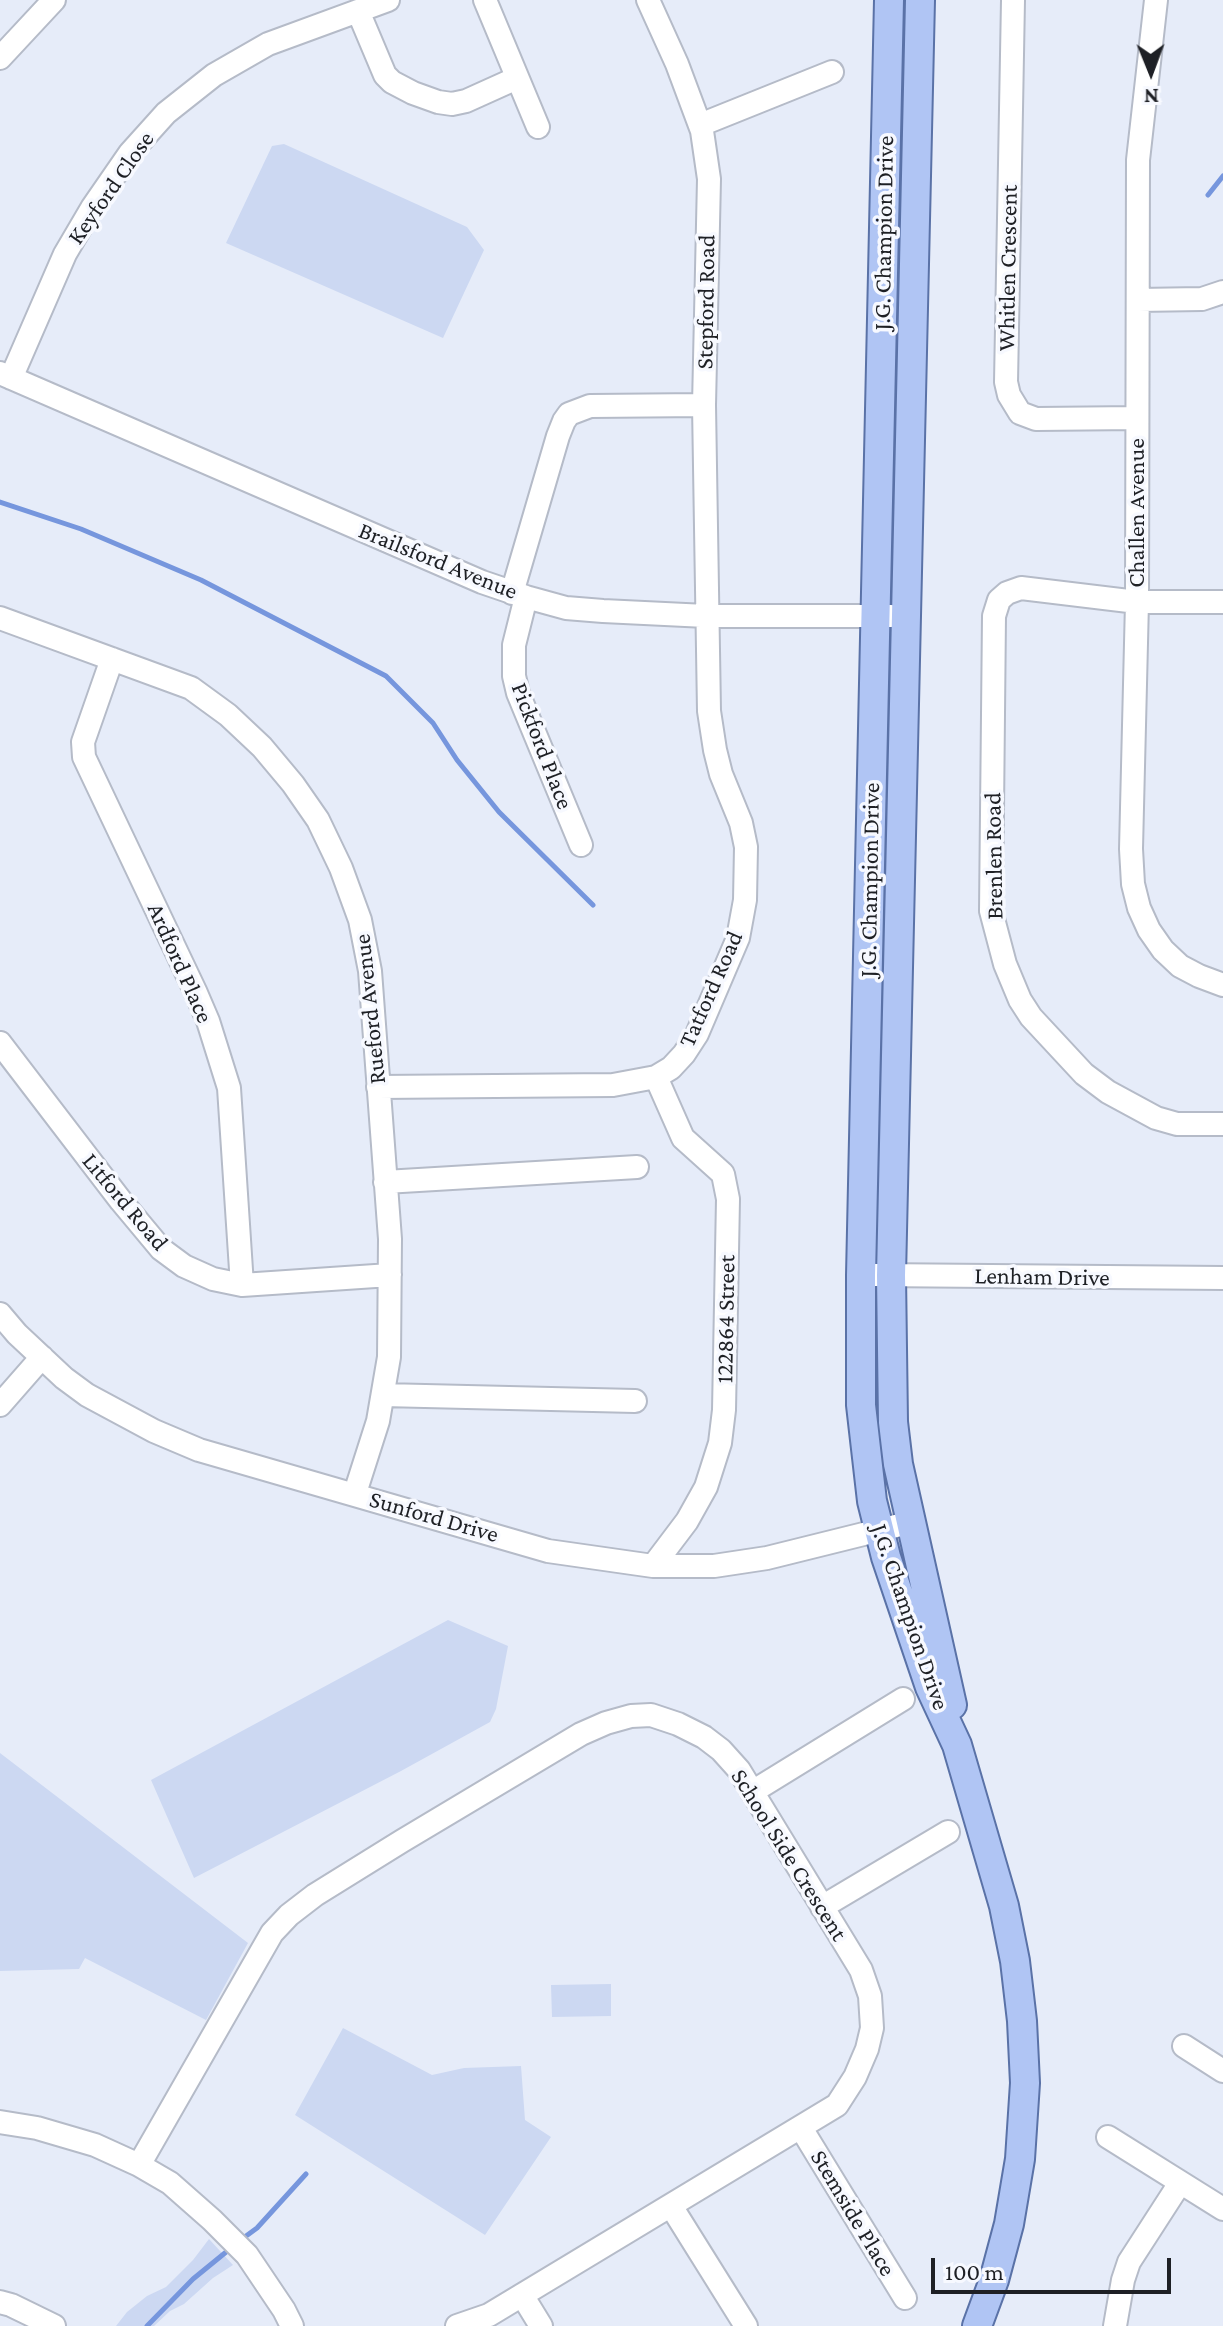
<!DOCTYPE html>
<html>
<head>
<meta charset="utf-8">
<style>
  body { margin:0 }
  #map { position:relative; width:1223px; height:2326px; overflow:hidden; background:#e6ecf9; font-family:"Crimson Pro",serif }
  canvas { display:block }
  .north { position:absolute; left:1111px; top:32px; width:80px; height:80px; -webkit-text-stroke:6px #f7f9ff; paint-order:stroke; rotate:179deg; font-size:22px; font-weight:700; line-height:32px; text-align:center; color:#1e2025 }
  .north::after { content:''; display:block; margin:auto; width:28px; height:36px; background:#1e2025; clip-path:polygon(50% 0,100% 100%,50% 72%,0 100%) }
  .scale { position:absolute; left:931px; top:2258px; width:240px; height:36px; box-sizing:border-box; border:4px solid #1e2025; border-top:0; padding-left:10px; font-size:24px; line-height:28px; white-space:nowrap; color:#1e2025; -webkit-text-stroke:6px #f7f9ff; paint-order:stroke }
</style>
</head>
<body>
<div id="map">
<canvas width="1223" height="2326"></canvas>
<div class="north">N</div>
<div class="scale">100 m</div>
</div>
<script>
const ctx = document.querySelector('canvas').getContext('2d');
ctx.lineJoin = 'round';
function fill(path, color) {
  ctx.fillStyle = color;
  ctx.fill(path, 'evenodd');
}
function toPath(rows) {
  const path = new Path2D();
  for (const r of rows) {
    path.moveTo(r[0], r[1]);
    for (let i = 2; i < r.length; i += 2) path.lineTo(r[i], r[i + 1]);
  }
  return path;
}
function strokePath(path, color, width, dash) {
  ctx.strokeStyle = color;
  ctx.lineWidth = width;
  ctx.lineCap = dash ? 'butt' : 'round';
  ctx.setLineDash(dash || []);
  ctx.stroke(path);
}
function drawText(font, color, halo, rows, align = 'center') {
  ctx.font = font + ' "Crimson Pro",serif';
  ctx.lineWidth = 7;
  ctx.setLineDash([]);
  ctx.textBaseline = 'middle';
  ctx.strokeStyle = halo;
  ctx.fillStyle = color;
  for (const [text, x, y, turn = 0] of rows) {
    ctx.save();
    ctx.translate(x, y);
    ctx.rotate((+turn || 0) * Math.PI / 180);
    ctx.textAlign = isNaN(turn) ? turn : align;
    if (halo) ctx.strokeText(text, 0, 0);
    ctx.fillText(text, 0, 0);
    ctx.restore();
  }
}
const green = toPath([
  [284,144,467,227,484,250,443,338,226,243,272,146],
  [448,1620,508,1646,496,1709,490,1722,401,1771,194,1878,151,1780],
  [0,1753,248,1943,206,2020,85,1958,79,1969,0,1971],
  [611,1984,611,2016,552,2017,551,1985],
  [343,2028,432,2075,464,2068,521,2066,525,2120,551,2137,485,2235,295,2115],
  [209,2239,233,2265,213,2278,184,2304,170,2311,154,2326,116,2326,127,2312,147,2296,166,2287,193,2260]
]);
const stream = toPath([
  [1208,195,1223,176],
  [0,502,81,529,201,580,386,676,433,723,457,760,499,812,593,905],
  [242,2239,257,2228,306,2174],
  [147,2326,193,2279,231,2248]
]);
const minor = toPath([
  [485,0,538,127],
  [1013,0,1006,382,1009,395,1020,413,1036,419,1137,418],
  [1156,0,1138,160,1137,602,1131,849,1133,884,1139,908,1149,930,1163,950,1180,966,1199,976,1223,985],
  [358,11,385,75,392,82,413,93,438,102,452,104,466,101,517,78],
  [0,58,54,0],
  [700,125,832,72],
  [1138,300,1202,299,1223,292],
  [0,373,482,582,526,597,566,608,603,611,706,616,891,616],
  [11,378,65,254,92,208,130,153,166,113,214,75,268,44,388,0],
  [512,593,558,436,564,421,569,414,590,406,704,405],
  [526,597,514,645,514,676,518,693,581,845],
  [1223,602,1137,602,1021,588,1007,593,999,600,994,616,991,911,1005,964,1020,1000,1031,1017,1084,1074,1108,1092,1156,1118,1177,1124,1223,1124],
  [0,618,191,688,228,715,262,747,293,784,318,820,341,868,360,920,370,971,390,1239,389,1357,378,1421,355,1493],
  [112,659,83,742,84,757,196,993,208,1021,229,1088,242,1285],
  [0,1043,121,1201,161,1249,184,1266,213,1279,242,1285,390,1275],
  [378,1087,613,1085,656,1077,671,1068,684,1054,697,1034,738,938,745,900,746,847,741,823,721,774,715,750,709,711,704,405,709,179,702,131,677,64,648,0],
  [385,1182,637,1167],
  [874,1275,1223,1278],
  [0,1314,17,1334,64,1378,87,1395,154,1431,199,1450,548,1551,653,1566,714,1566,767,1558,912,1522],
  [383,1395,635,1401],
  [0,1405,42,1357],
  [653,1566,687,1521,706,1487,720,1443,724,1410,728,1199,723,1174,683,1138,656,1077],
  [752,1792,903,1699],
  [822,1907,948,1832],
  [1184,2046,1223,2071],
  [0,2122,37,2128,95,2145,139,2165,170,2183,212,2220,247,2255,284,2310,292,2326],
  [801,2128,905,2298],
  [1108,2137,1223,2209],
  [139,2165,272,1933,289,1915,315,1895,402,1841,581,1734,606,1723,631,1716,651,1715,678,1724,704,1737,721,1750,739,1770,861,1970,870,1996,872,2028,867,2049,855,2077,837,2105,489,2315,457,2326],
  [671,2206,746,2326],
  [522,2295,541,2326],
  [0,2302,11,2305,54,2326],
  [1115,2326,1123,2280,1129,2262,1180,2183]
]);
const major = toPath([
  [889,0,861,1275,861,1405,872,1501,886,1557,930,1687,957,1745,1004,1906,1015,1961,1022,2021,1025,2083,1020,2159,1009,2224,994,2280,977,2326],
  [920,0,891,1275,893,1422,898,1464,952,1705]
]);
const streetNames = [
  ["Keyford Close",111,188,-55],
  ["J.G. Champion Drive",884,233,-89],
  ["Whitlen Crescent",1008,268,-89],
  ["Stepford Road",706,302,-89],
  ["Challen Avenue",1137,513,-90],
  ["Brailsford Avenue",438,561,22],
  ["Pickford Place",542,746,69],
  ["Brenlen Road",994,856,-91],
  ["J.G. Champion Drive",870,880,-89],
  ["Ardford Place",180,963,66],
  ["Tatford Road",711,989,-66],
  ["Rueford Avenue",370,1009,-96],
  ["Litford Road",125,1202,50],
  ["Lenham Drive",1042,1277,1],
  ["122864 Street",726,1319,-89],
  ["Sunford Drive",434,1517,16],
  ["J.G. Champion Drive",910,1617,71],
  ["School Side Crescent",789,1855,58],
  ["Stemside Place",853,2213,59]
];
fill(green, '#ccd8f2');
strokePath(stream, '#7696dd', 5);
strokePath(minor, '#b5bbc8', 26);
strokePath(major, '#5a72a7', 32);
strokePath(minor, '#fff', 22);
strokePath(major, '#b0c5f4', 28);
drawText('24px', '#1e2025', '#f7f9ff', streetNames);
</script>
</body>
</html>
